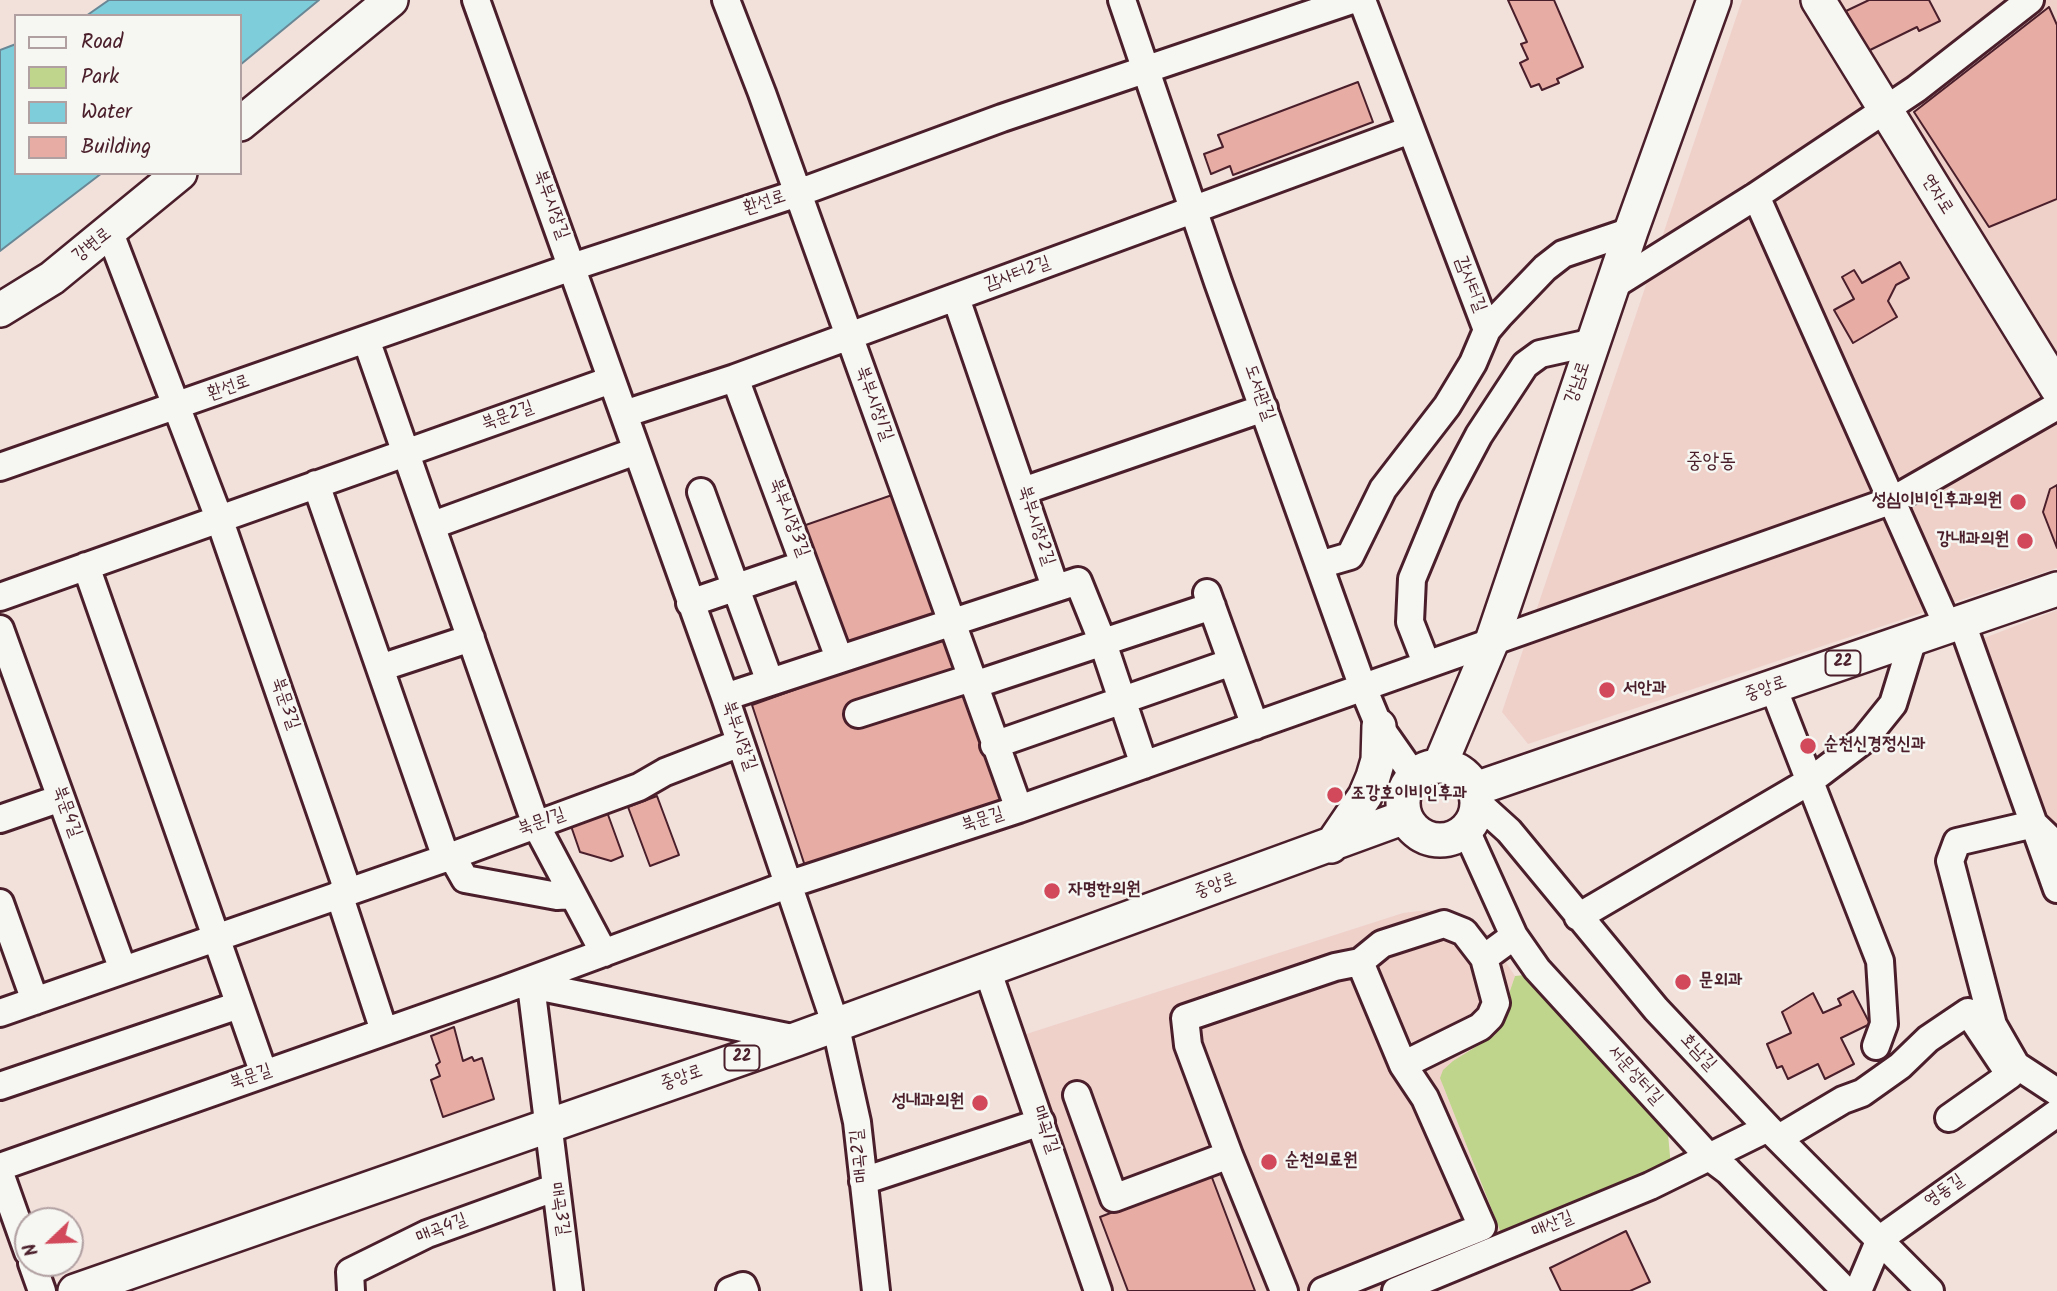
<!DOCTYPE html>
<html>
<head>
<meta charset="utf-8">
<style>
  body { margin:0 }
  #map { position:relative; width:2057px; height:1291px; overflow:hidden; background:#f2e0db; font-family:Kalam,sans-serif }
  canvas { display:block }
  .legend { position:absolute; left:14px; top:14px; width:228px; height:161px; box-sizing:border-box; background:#f6f6f2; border:2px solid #b1a0a2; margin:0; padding:9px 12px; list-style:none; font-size:21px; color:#4a1f2b }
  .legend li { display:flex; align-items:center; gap:14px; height:35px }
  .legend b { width:35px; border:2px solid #b1a0a2 }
  .north { position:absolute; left:14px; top:1207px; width:70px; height:70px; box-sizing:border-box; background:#f6f6f2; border:2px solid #b1a0a2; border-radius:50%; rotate:247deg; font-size:19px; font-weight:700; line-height:28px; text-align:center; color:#4a1f2b }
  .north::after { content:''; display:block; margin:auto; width:24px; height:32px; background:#d1495b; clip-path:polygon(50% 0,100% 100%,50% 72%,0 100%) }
</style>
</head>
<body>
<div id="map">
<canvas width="2057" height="1291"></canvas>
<ul class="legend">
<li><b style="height:9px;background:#f6f6f2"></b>Road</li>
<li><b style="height:19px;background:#bfd58b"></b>Park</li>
<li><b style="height:19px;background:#7ecddb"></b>Water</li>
<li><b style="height:19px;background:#e7ada4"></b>Building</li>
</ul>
<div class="north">N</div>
</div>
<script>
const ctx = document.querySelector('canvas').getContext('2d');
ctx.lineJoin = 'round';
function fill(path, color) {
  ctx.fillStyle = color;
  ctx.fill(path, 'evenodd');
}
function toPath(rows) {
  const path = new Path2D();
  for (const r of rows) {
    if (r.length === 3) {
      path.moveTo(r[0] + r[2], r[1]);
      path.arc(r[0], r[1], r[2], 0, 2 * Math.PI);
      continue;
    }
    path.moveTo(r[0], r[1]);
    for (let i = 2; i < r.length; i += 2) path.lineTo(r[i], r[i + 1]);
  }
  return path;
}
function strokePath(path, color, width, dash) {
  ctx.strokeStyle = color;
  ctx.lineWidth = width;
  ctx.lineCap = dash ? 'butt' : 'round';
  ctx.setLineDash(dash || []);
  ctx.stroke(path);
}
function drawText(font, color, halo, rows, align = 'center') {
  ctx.font = font + ' Kalam,"Poor Story",sans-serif';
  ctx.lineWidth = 5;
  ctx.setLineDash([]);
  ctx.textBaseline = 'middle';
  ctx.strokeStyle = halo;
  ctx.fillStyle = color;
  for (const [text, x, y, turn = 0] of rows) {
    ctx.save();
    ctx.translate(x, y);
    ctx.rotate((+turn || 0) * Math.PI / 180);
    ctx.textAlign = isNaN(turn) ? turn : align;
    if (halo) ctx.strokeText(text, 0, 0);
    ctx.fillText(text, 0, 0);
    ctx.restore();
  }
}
const built = toPath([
  [1742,0,2057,0,2057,568,1528,744,1502,712],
  [2057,610,2057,832,2040,816,1979,640],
  [1427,910,1452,912,1478,926,1486,932,1515,976,1495,1035,1443,1086,1503,1238,1372,1291,1113,1291,1017,1037,1403,913]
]);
const green = toPath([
  [1525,975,1668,1134,1671,1167,1503,1238,1440,1078,1443,1070,1453,1061,1495,1035,1515,976]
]);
const water = toPath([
  [109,0,319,0,240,65,240,16,86,16,109,0],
  [16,44,16,173,102,173,0,251,0,50,16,44]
]);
const building = toPath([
  [1508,0,1554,0,1583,67,1557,79,1559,83,1542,90,1539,84,1531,87,1520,63,1528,59,1521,44,1527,42,1508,0],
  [1869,0,1929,0,1940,21,1919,31,1917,27,1866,52,1846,11,1869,0],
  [2049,7,2057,25,2057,199,1989,227,1914,112,2049,7],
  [1358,82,1373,122,1233,175,1230,166,1211,174,1204,154,1223,147,1218,135,1358,82],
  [1900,262,1909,278,1896,285,1888,301,1897,317,1853,343,1834,310,1854,299,1842,277,1854,270,1862,283,1900,262],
  [2057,485,2057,548,2043,512,2050,489,2057,485],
  [895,494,939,617,844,650,800,527,895,494],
  [952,633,1007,797,1002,805,805,866,752,705,952,633],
  [657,796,679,855,650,866,628,807,657,796],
  [607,812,623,856,611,861,580,852,571,826,607,812],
  [1853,991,1870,1024,1841,1038,1854,1064,1825,1079,1818,1064,1788,1079,1782,1066,1777,1068,1767,1044,1791,1033,1782,1012,1813,993,1823,1013,1841,1005,1838,999,1853,991],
  [454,1027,463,1061,472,1057,474,1061,482,1058,494,1099,443,1117,431,1080,440,1076,436,1065,440,1062,431,1036,454,1027],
  [1211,1175,1255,1291,1128,1291,1100,1217,1211,1175],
  [1626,1231,1650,1282,1630,1291,1561,1291,1550,1268,1626,1231]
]);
const minor = toPath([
  [476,0,725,697,835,1023,857,1122,876,1291],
  [726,0,762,93,1019,809],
  [1122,0,1218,282,1362,685,1379,726,1414,776],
  [1362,0,1487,330],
  [1756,196,1948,627],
  [110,233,219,518,348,891],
  [1614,285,1756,196,1916,89,2030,0],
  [956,298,1055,587],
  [367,342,536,825,604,953],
  [735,378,839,658],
  [624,414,735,378,1410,130],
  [0,467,572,267,798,193,1002,118,1352,0],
  [316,484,446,858],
  [1023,491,1264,408],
  [701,492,770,682],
  [433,525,636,451],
  [1319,565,1350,556,1383,489,1447,406,1473,363,1487,330,1499,316,1545,268,1563,254,1631,231],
  [86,566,264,1074],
  [1207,593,1255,726],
  [0,597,611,380],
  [690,603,790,569],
  [1962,623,2057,889],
  [0,629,123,970],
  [1426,663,1410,622,1412,579,1446,497,1479,435,1525,365,1540,354,1594,342],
  [380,668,471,638],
  [974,685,1212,606],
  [1773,687,1880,961,1884,1024,1876,1046],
  [725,697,1078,581,1103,643,1144,765],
  [858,714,971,678],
  [994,745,1232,662],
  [1478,803,1509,831,1656,1009,1768,1128,1930,1291],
  [0,819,61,798],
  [1466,830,1514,936,1537,969,1708,1156,1728,1171,1846,1291],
  [2057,846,2034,824,1957,842,1950,861,1993,1025,2016,1065,2057,1092],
  [452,856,465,879,557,896,573,895],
  [339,894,384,1031],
  [0,903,35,1001],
  [1578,917,1810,781,1864,740,1893,704,1913,639],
  [1484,958,1496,1003,1490,1017,1480,1027,1403,1065,1360,962,1382,944,1444,924,1464,932,1484,958,1514,936],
  [987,969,1098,1291],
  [531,985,569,1291],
  [524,986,531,985,797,1039],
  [0,1013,446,858,639,787,665,772,740,743],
  [0,1086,239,1005],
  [1077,1095,1114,1198,1229,1155,1188,1045,1185,1018,1335,967,1360,962],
  [1779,1138,1843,1100,1862,1093,1900,1066,1928,1039,1968,1012,2010,1075,1949,1118],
  [1229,1155,1284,1291],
  [0,1167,503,990,787,885,1019,809,1893,500,2057,406],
  [0,1173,28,1252],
  [863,1181,1041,1122],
  [32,1263,42,1291],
  [351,1291,350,1272,427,1234,554,1188],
  [730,1291,743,1286,745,1291],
  [1323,1291,1482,1227,1425,1098,1403,1065],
  [1396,1291,1650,1186,1768,1128],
  [1858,1291,1880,1239,2057,1113]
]);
const major = toPath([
  [1818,0,2057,388],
  [240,124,391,0],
  [0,310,52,278,180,173],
  [1440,765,1492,641,1631,231,1714,0],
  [1440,803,37],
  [1475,789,2057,589],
  [1331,846,1365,796,1373,777,1378,760,1379,726],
  [75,1291,797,1039,1405,817]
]);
const markers = [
  [2018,502,9,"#d1495b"],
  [2025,541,9,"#d1495b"],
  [1607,690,9,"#d1495b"],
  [1808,746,9,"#d1495b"],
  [1335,795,9,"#d1495b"],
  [1052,891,9,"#d1495b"],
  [1683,982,9,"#d1495b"],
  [980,1103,9,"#d1495b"],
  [1269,1162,9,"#d1495b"]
];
const shields = [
  [1843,663,35],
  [742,1058,35]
];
const shieldNames = [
  ["22",1843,663],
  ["22",742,1058]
];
const streetNames = [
  ["연자로",1936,195,58],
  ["환선로",765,204,-18],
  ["북부시장길",550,205,70],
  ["강변로",93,246,-38],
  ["감사터2길",1018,275,-20],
  ["감사터길",1469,285,69],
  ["강남로",1579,383,-71],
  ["환선로",229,389,-19],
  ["도서관길",1258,393,70],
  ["북부시장1길",873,404,70],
  ["북문2길",508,417,-20],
  ["북부시장3길",788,518,69],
  ["북부시장2길",1035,526,72],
  ["중앙로",1766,690,-19],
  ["북문3길",284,704,71],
  ["북부시장길",738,736,71],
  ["북문4길",66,812,70],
  ["북문길",983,821,-18],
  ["북문1길",542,823,-20],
  ["중앙로",1216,887,-20],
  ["호남길",1697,1053,47],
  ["서문성터길",1634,1076,48],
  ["북문길",251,1078,-19],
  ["중앙로",682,1079,-19],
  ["매곡1길",1044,1130,71],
  ["매곡2길",861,1156,-96],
  ["영동길",1945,1192,-35],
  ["매곡3길",558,1209,81],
  ["매산길",1553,1226,-23],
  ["매곡4길",442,1230,-22]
];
const poiNames = [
  ["성심이비인후과의원",2002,502,"right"],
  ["강내과의원",2009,541,"right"],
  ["서안과",1623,690],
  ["순천신경정신과",1824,746],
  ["조강호이비인후과",1351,795],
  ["자명한의원",1068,891],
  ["문외과",1699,982],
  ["성내과의원",964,1103,"right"],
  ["순천의료원",1285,1162]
];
const quarterNames = [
  ["중앙동",1711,463]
];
fill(built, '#efd1ca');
fill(green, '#bfd58b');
fill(water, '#7ecddb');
strokePath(water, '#698795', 2);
fill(building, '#e7ada4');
strokePath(building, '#4a1f2b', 2);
strokePath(minor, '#4a1f2b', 32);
strokePath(major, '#4a1f2b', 38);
strokePath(minor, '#f6f6f2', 26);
strokePath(major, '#f6f6f2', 33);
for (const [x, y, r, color] of markers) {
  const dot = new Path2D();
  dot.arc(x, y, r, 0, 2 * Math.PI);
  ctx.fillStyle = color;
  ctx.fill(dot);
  strokePath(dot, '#f6f6f2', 2.5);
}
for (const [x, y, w] of shields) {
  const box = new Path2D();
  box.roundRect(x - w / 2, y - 12.5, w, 25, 5);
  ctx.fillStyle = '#f6f6f2';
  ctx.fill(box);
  strokePath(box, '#4a1f2b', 2);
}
drawText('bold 16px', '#4a1f2b', null, shieldNames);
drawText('18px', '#4a1f2b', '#f6f6f2', streetNames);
drawText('bold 18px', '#4a1f2b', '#f6f6f2', poiNames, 'left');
drawText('21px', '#4a1f2b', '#f6f6f2', quarterNames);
</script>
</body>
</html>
